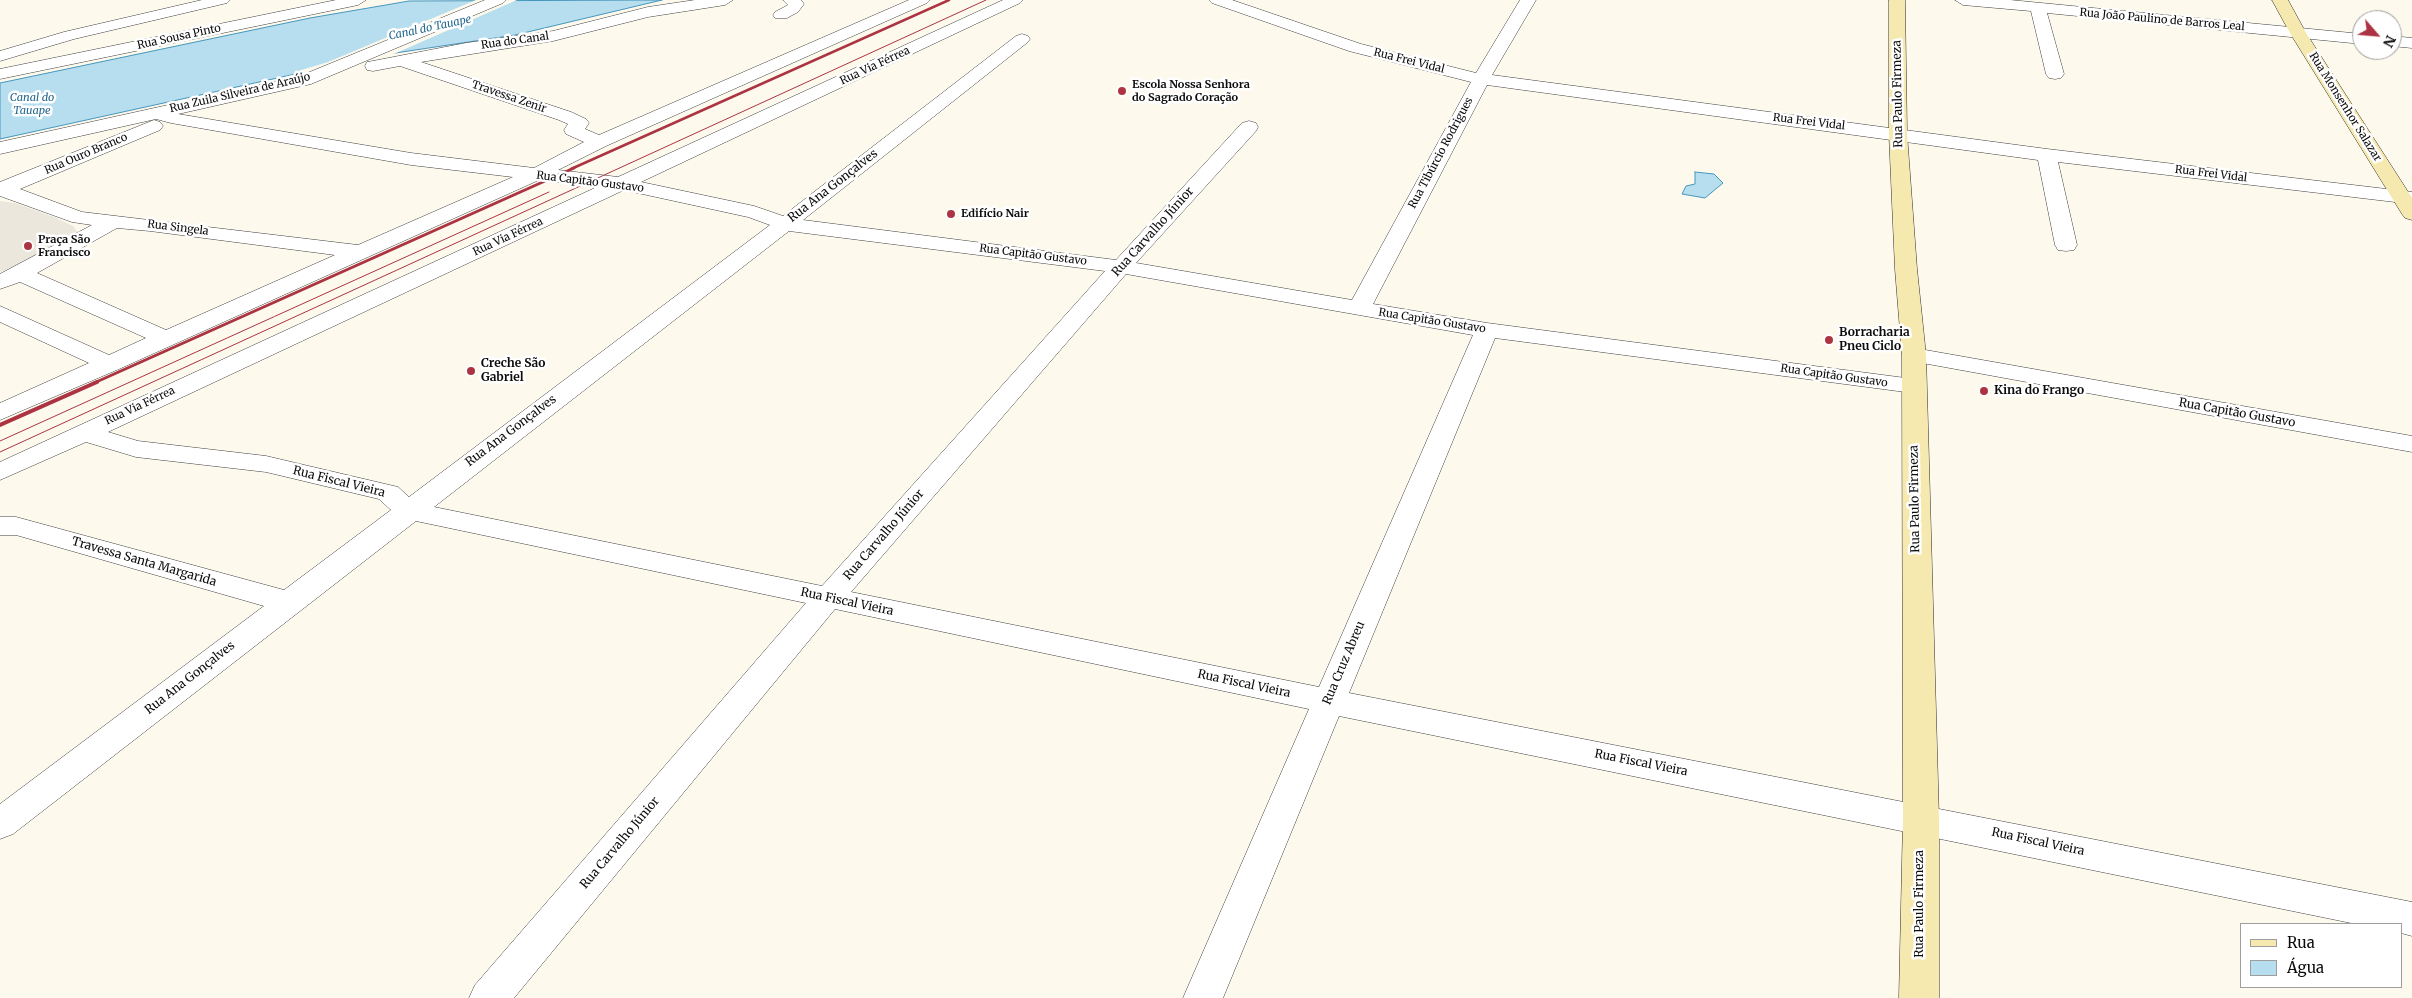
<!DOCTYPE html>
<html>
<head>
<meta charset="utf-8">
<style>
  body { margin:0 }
  #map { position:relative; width:2412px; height:998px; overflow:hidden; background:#fdf9ed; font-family:Merriweather,serif }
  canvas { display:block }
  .legend { position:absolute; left:2240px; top:923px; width:162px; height:65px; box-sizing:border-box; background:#fff; border:1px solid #9e9e9e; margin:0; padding:6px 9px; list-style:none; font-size:15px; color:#0c0c0c }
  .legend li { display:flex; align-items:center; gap:10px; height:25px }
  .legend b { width:25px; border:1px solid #9e9e9e }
  .north { position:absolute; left:2352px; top:10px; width:50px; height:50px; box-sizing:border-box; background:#fff; border:1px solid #9e9e9e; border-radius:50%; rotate:117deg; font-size:14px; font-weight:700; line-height:20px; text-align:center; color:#0c0c0c }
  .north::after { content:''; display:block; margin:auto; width:18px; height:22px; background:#ac3442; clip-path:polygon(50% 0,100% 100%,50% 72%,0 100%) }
</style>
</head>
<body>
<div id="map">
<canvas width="2412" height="998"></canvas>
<ul class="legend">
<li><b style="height:6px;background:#f6e9af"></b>Rua</li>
<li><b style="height:14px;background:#b7deef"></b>Água</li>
</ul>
<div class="north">N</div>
</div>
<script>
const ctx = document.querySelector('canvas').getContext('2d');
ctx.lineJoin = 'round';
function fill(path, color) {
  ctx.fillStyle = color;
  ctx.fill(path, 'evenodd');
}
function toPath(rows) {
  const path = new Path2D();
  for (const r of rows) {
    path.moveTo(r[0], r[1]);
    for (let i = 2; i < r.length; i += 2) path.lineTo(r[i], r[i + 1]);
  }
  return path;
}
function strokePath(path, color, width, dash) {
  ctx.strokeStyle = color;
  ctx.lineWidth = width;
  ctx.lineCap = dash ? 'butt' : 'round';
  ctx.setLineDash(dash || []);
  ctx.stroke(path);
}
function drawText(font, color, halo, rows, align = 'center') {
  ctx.font = font + ' Merriweather,serif';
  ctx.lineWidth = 5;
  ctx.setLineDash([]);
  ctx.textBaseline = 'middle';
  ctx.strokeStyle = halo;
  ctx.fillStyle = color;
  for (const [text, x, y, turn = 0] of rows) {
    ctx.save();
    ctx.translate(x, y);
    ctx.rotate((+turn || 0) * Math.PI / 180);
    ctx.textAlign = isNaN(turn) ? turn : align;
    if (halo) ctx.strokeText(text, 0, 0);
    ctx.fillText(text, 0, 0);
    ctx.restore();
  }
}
const plaza = toPath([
  [0,201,15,203,54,217,73,226,79,234,12,269,0,272]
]);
const water = toPath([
  [662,0,515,35,382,55,0,139,0,83,310,18,409,1,662,0],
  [1695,172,1714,174,1723,183,1705,198,1682,194,1686,186,1695,184,1695,172]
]);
const pier = toPath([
  [476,0,517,0,387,57,307,73,298,71,328,62]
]);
const street = toPath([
  [202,0,230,0,227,3,74,39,0,61,0,51,64,32,202,0],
  [336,0,366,0,358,5,0,79,0,69,336,0],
  [485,0,506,0,503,3,311,84,178,114,411,153,534,168,584,142,566,134,564,130,568,124,559,120,400,66,373,71,367,70,365,66,367,62,373,61,466,43,553,31,648,7,695,0,733,0,725,5,648,17,553,41,421,62,571,112,586,119,589,123,585,129,599,135,909,0,930,0,927,3,606,146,558,170,618,177,1003,0,1023,0,1020,3,641,182,754,206,783,216,1016,36,1022,34,1028,36,1030,39,1028,42,803,220,1116,260,1242,123,1249,121,1256,123,1258,127,1256,131,1136,263,1352,300,1471,82,1349,51,1212,3,1209,0,1232,0,1361,44,1476,73,1520,0,1536,0,1492,75,2047,149,2412,192,2412,204,2058,162,2077,245,2074,250,2066,251,2058,250,2055,245,2038,160,1487,85,1373,304,1487,323,1913,379,1922,381,1925,386,1922,391,1913,393,1495,338,1349,693,2412,902,2412,936,2401,933,2401,924,2356,924,1339,716,1223,998,1183,998,1309,709,835,609,514,998,469,998,475,985,806,603,416,521,13,834,0,839,0,804,264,606,16,535,0,535,0,517,16,517,284,590,391,510,379,499,266,472,136,457,86,442,0,480,0,462,597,187,539,180,119,369,0,420,0,403,89,363,0,322,0,306,109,355,146,338,20,282,0,289,0,274,92,225,72,222,0,196,0,182,154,120,160,122,163,126,160,130,20,189,82,212,358,245,513,177,411,165,171,123,156,119,0,154,0,142,300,76,485,0],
  [624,190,748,217,770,225,409,497,398,487,266,456,138,441,108,432,624,190],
  [117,228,150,231,335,255,166,330,37,273,117,228],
  [789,231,1105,271,822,586,434,507,789,231],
  [1126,274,1473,335,1319,687,851,592,1126,274],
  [783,0,801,0,804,4,798,12,787,18,775,18,773,15,775,12,788,5,783,0],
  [1955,0,2010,0,2362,34,2362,44,2047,13,2064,74,2061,78,2055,79,2049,78,2046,74,2031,11,1963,5,1955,0],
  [2392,36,2412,38,2412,48,2392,46,2392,36],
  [1914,348,2412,436,2412,452,1906,360,1902,355,1906,350,1914,348]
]);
const secondary = toPath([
  [1889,0,1905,0,1907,134,1917,269,1926,355,1939,819,1939,998,1899,998,1903,819,1902,355,1895,269,1889,134,1889,0],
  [2272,0,2288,0,2306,33,2412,198,2412,220,2405,218,2402,214,2290,33,2272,0]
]);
const tram = toPath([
  [0,441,549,192],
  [0,452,986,0]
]);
const railFar2 = toPath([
  [571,169,949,0]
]);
const railFar1 = toPath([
  [94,383,574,168]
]);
const rail = toPath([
  [0,425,97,382]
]);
const markers = [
  [1122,91,5,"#ac3442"],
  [951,214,5,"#ac3442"],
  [28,246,5,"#ac3442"],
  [1829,340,5,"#ac3442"],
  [471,371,5,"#ac3442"],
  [1984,391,5,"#ac3442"]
];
const farStreetnames = [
  ["Rua João Paulino de Barros Leal",2162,20,5],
  ["Rua Sousa Pinto",179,37,-12],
  ["Rua do Canal",515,41,-8],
  ["Rua Frei Vidal",1409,61,14],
  ["Rua Via Férrea",875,66,-25],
  ["Rua Zuila Silveira de Araújo",240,93,-13],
  ["Travessa Zenir",509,97,19],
  ["Rua Monsenhor Salazar",2345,107,58],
  ["Rua Frei Vidal",1809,122,7],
  ["Rua Tibúrcio Rodrigues",1441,153,-62],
  ["Rua Ouro Branco",86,154,-23],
  ["Rua Frei Vidal",2211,174,7],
  ["Rua Capitão Gustavo",590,182,7],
  ["Rua Singela",178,228,7],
  ["Rua Via Férrea",508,237,-25],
  ["Rua Capitão Gustavo",1033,255,7],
  ["Rua Capitão Gustavo",1432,321,9],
  ["Rua Capitão Gustavo",1834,376,8],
  ["Rua Via Férrea",140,406,-25]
];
const farWaternames = [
  ["Canal do Tauape",430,28,-12],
  ["Canal do",32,98],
  ["Tauape",32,111]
];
const farPoinames = [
  ["Escola Nossa Senhora",1132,85],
  ["do Sagrado Coração",1132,98],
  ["Edifício Nair",961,214],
  ["Praça São",38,240],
  ["Francisco",38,253]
];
const streetNames = [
  ["Rua Paulo Firmeza",1898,94,-91],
  ["Rua Ana Gonçalves",833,186,-38],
  ["Rua Carvalho Júnior",1153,232,-48],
  ["Rua Capitão Gustavo",2237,413,10],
  ["Rua Ana Gonçalves",511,431,-37],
  ["Rua Fiscal Vieira",339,482,14],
  ["Rua Paulo Firmeza",1915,499,-91],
  ["Rua Carvalho Júnior",884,535,-49],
  ["Travessa Santa Margarida",144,562,16],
  ["Rua Fiscal Vieira",847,602,12],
  ["Rua Cruz Abreu",1344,663,-67],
  ["Rua Ana Gonçalves",190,678,-38],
  ["Rua Fiscal Vieira",1244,684,12],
  ["Rua Fiscal Vieira",1641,763,11],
  ["Rua Fiscal Vieira",2038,842,12],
  ["Rua Carvalho Júnior",620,843,-50],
  ["Rua Paulo Firmeza",1920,904,-90]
];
const poiNames = [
  ["Borracharia",1839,333],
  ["Pneu Ciclo",1839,347],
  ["Creche São",481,364],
  ["Gabriel",481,378],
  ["Kina do Frango",1994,391]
];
fill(plaza, '#ece7dd');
fill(water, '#b7deef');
strokePath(water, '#4696bd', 1);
fill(pier, '#fdf9ed');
strokePath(street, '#3f3f3f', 1);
strokePath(secondary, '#2e2e2e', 1);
fill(street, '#fff');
fill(secondary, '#f6e9af');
strokePath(tram, '#ac3442', 1);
strokePath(railFar2, '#ac3442', 2.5);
strokePath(railFar1, '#ac3442', 3);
strokePath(rail, '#ac3442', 4);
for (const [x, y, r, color] of markers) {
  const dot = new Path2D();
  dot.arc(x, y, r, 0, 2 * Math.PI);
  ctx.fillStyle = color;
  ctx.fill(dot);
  strokePath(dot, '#fff', 2);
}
drawText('11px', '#0c0c0c', '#fff', farStreetnames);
drawText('italic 11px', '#24678f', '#fff', farWaternames);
drawText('bold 11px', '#0c0c0c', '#fff', farPoinames, 'left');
drawText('12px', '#0c0c0c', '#fff', streetNames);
drawText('bold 12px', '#0c0c0c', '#fff', poiNames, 'left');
</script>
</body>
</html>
